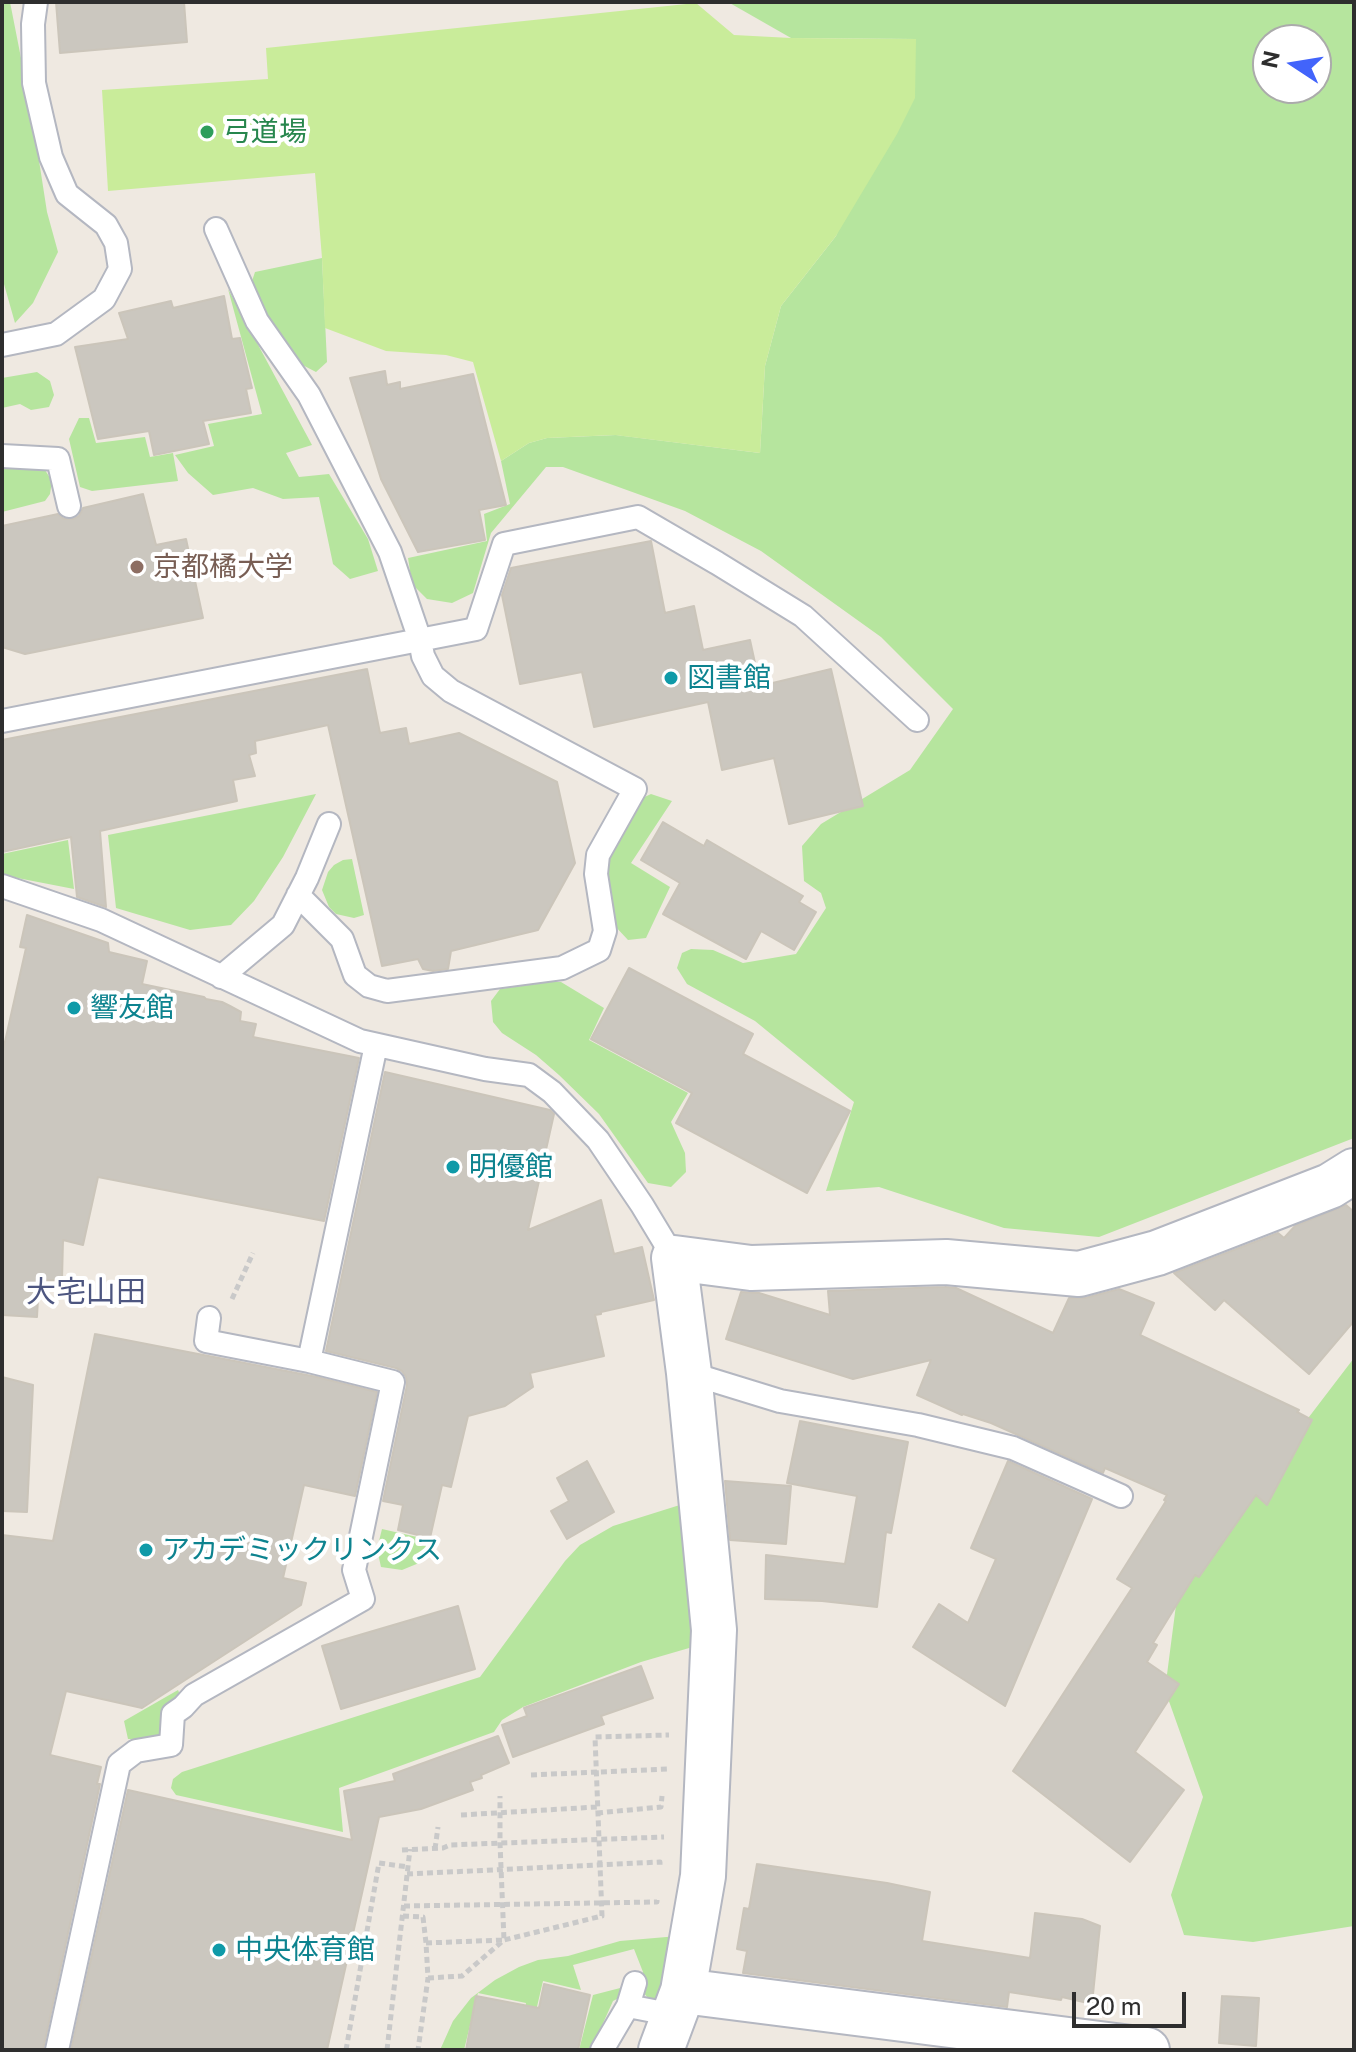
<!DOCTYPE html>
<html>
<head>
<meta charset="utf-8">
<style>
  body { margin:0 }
  #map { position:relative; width:1356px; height:2052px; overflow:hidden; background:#efe9e1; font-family:"Public Sans",sans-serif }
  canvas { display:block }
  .frame { position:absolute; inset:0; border:4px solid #2e2e2e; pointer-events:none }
  .north { position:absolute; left:1252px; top:24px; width:80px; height:80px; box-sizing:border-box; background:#fff; border:2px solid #ababab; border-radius:50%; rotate:282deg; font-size:22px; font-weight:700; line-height:32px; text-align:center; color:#2e2e2e }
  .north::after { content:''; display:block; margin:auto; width:28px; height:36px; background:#4264fb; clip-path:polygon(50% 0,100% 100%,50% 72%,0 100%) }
  .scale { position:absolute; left:1072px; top:1992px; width:114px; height:36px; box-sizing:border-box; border:4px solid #2e2e2e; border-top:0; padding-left:10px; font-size:24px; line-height:28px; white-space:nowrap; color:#2e2e2e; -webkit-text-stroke:6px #fff; paint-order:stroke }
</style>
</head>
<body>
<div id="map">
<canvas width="1356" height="2052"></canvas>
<div class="frame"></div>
<div class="north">N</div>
<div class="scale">20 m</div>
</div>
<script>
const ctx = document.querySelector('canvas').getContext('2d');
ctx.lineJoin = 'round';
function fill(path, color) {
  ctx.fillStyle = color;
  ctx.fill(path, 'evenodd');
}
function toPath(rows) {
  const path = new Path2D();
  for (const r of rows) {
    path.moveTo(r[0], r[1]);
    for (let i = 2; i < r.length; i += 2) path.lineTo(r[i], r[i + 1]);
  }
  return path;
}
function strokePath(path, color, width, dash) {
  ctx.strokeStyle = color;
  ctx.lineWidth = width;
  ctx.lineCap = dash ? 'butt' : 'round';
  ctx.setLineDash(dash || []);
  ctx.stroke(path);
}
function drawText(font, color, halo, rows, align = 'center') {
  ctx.font = font + ' "Public Sans","Noto Sans JP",sans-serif';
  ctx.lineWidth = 8;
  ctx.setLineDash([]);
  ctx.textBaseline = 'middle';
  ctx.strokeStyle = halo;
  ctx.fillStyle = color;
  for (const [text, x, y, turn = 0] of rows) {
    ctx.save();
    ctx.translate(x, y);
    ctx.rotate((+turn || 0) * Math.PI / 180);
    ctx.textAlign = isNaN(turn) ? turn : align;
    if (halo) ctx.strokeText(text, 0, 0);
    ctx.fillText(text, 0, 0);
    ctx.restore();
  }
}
const green = toPath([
  [2,2,10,2,31,109,47,212,58,252,33,303,15,323,2,277],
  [728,2,1354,2,1354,1138,1099,1237,1004,1228,879,1187,826,1191,854,1102,755,1021,687,984,677,968,682,953,691,949,713,950,743,963,796,954,826,908,821,893,804,881,802,846,821,824,910,770,953,709,881,637,761,551,685,511,563,467,546,467,491,533,473,593,452,603,427,599,412,584,408,558,487,541,484,514,510,504,501,461,529,443,547,438,616,435,760,453,765,366,781,306,836,236,916,39,791,38],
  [1268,40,1316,40,1316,88,1268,88],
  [322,258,327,362,316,372,289,358,259,308,252,281,255,272],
  [228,289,312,445,286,453,299,477,329,474,368,539,378,571,350,579,333,564,319,497,283,499,253,488,213,495,188,473,175,455,214,446,208,424,262,414],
  [37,372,50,381,54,395,49,407,31,410,20,404,2,408,2,378],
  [79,418,89,418,96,443,145,437,150,457,173,453,178,481,92,491,80,487,69,439],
  [2,464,45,470,52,481,50,494,45,501,2,512],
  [316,794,283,857,254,901,231,925,190,930,116,908,108,835],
  [651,794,672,801,631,863,670,887,646,938,628,940,614,925,607,875,610,848,634,802],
  [68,840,74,889,2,875,2,854],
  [352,859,364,915,354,918,336,914,329,907,322,890,328,872,334,865,343,860],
  [550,982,561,982,604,1008,589,1040,688,1093,671,1122,685,1153,686,1172,671,1187,648,1183,599,1114,559,1075,536,1055,502,1033,493,1022,491,1001,500,989],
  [1354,1358,1354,1926,1253,1942,1184,1935,1171,1895,1203,1797,1165,1690,1180,1574,1254,1489],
  [683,1504,696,1646,641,1662,523,1707,502,1720,494,1732,339,1788,343,1832,176,1795,171,1788,173,1779,182,1772,480,1677,565,1561,580,1545,613,1526],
  [382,1529,430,1540,419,1563,402,1570,381,1567,377,1549],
  [178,1690,183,1701,166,1739,128,1739,124,1721],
  [678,1936,660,1998,649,1999,642,1991,643,1972,634,1949,573,1965,581,1990,543,1981,532,2028,523,2026,526,2003,478,1993,464,2050,440,2050,453,2021,471,1998,495,1980,519,1967,538,1960,568,1956,620,1941],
  [628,1986,627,1994,613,2001,591,2050,579,2050,593,1995]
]);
const pitch = toPath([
  [696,3,734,35,791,38,916,39,915,98,897,134,836,236,781,306,765,366,760,453,615,435,547,438,529,443,501,461,473,362,446,355,386,351,325,328,322,258,315,173,108,191,102,90,268,79,266,48]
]);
const building = toPath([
  [56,2,184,2,187,42,60,53,56,2],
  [224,296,232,339,240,338,252,388,246,389,251,413,203,421,209,444,154,455,149,431,98,439,75,347,128,339,119,313,171,301,173,308,224,296],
  [385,371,387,385,400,382,400,389,473,374,506,505,479,510,485,540,418,552,381,479,350,378,385,371],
  [143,494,156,545,186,539,203,618,25,654,2,647,2,526,58,514,64,519,73,519,79,516,83,508,143,494],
  [651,541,665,613,694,606,703,650,750,640,760,686,831,669,863,806,789,824,774,758,722,770,708,702,594,727,582,672,520,684,502,595,511,568,651,541],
  [367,669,380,733,406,728,409,744,459,733,557,782,575,863,538,930,451,951,448,969,433,971,423,969,418,959,382,966,328,725,255,741,256,753,249,755,255,776,233,780,237,801,100,831,106,907,77,897,71,837,2,852,2,740,367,669],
  [663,822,704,846,707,840,803,896,799,902,816,912,794,950,761,931,746,959,663,914,680,883,641,860,663,822],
  [27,915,108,943,109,952,147,961,142,984,204,997,206,999,222,1002,230,1006,241,1012,240,1021,256,1024,253,1037,359,1058,324,1221,98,1177,83,1245,63,1240,62,1280,39,1280,37,1317,2,1315,2,1055,26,948,20,947,27,915],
  [629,968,753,1034,743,1054,850,1111,807,1193,676,1123,692,1093,591,1039,629,968],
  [385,1072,550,1110,554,1114,528,1230,601,1200,614,1254,642,1247,654,1300,601,1312,601,1314,595,1315,604,1356,530,1373,533,1387,505,1406,468,1416,451,1487,442,1485,430,1538,398,1530,403,1505,383,1501,407,1385,406,1377,402,1371,396,1368,326,1351,385,1072],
  [1346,1205,1354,1212,1354,1321,1309,1374,1224,1300,1215,1310,1174,1273,1278,1233,1284,1238,1295,1226,1346,1205],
  [945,1287,956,1288,1053,1333,1069,1298,1085,1298,1119,1289,1154,1303,1140,1335,1299,1410,1297,1412,1312,1420,1267,1505,1256,1495,1199,1577,1195,1575,1153,1643,1157,1645,1147,1662,1179,1684,1135,1752,1184,1790,1130,1862,1013,1771,1132,1588,1117,1579,1166,1501,1164,1500,1167,1495,1105,1468,1103,1473,991,1423,963,1414,962,1415,917,1395,931,1360,853,1379,726,1339,741,1292,759,1293,830,1315,828,1291,945,1287],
  [95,1334,317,1377,377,1392,355,1496,304,1485,283,1578,306,1583,301,1605,142,1708,66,1691,50,1755,101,1767,97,1784,100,1784,43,2050,2,2050,2,1535,53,1541,95,1334],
  [2,1377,33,1385,27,1512,2,1511,2,1377],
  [800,1421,908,1442,891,1533,886,1532,877,1607,822,1601,765,1599,766,1555,845,1564,857,1496,787,1483,800,1421],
  [587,1461,614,1512,567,1539,551,1511,569,1501,557,1478,587,1461],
  [1008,1461,1092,1499,1005,1706,913,1647,939,1604,968,1623,996,1559,971,1548,1008,1461],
  [725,1481,791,1486,786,1544,730,1540,725,1481],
  [458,1606,475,1669,341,1709,322,1646,458,1606],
  [641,1666,653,1698,601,1716,604,1724,513,1757,502,1725,527,1716,524,1708,641,1666],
  [498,1736,509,1763,481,1775,482,1778,470,1782,473,1790,421,1809,379,1817,327,2050,71,2050,128,1790,352,1840,344,1791,395,1781,393,1774,498,1736],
  [757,1864,887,1883,930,1892,922,1941,1030,1958,1035,1913,1082,1919,1100,1926,1092,2004,1062,1997,1061,2000,1009,1992,1007,2007,743,1973,747,1951,737,1949,744,1908,749,1909,757,1864],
  [544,1984,590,1995,578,2050,466,2050,476,1996,539,2008,544,1984],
  [1222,1996,1259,1998,1256,2046,1219,2043,1222,1996]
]);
const path = toPath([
  [232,1299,253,1253],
  [531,1775,667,1769],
  [597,1813,661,1807,662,1796],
  [461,1815,597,1807],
  [435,1849,438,1827],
  [402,1850,443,1848,450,1845,664,1837],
  [407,1874,660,1862,660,1866],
  [404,1906,657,1902,657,1900],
  [403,1916,423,1917,426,1943,428,1978,418,2050],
  [426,1943,504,1940,500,1843,500,1796],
  [428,1978,462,1976,504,1940,602,1916,595,1737,669,1735],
  [346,2050,379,1863,408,1867],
  [387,2050,410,1849]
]);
const lane = toPath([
  [216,229,257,321,309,395,390,552,420,640,423,656,433,676,451,691,635,789,598,855,596,874,605,931,599,950,562,968,387,991,369,986,355,975,342,939,298,895],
  [2,345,56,334,104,299,120,269,116,243,106,225,67,194,51,157,34,83,33,24,36,2],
  [2,456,58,459,69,506],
  [2,721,476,629,504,544,638,517,717,563,803,616,917,720],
  [2,886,101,920,360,1041,485,1069,529,1075,552,1092,598,1140,642,1205,674,1258],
  [221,977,283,925,307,878,329,824],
  [309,1361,376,1045],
  [689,1373,780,1401,918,1425,1013,1448,1121,1496],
  [628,2006,635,1983],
  [57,2050,119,1764,136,1751,171,1745,173,1714,183,1707,194,1695,363,1599,354,1570,393,1382,309,1361,206,1341,209,1318],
  [602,2050,628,2006,674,2015]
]);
const street = toPath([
  [683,1991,1147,2050],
  [661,2050,683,1991,703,1876,714,1630,689,1373,674,1258,751,1268,946,1262,1079,1274,1157,1253,1330,1186,1354,1171]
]);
const markers = [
  [207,132,8,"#2e9e5b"],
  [137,567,8,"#8d6e63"],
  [671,678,8,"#0f9aa8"],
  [74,1008,8,"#0f9aa8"],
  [453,1167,8,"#0f9aa8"],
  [146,1550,8,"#0f9aa8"],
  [219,1950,8,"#0f9aa8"]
];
const leisureNames = [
  ["弓道場",223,132]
];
const educationNames = [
  ["京都橘大学",153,567]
];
const cultureNames = [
  ["図書館",687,678],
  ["響友館",90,1008],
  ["明優館",469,1167],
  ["アカデミックリンクス",162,1550],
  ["中央体育館",235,1950]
];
const neighbourhoodNames = [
  ["大宅山田",86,1293]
];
fill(green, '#b6e59e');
fill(pitch, '#c9ec9a');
fill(building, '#cbc7bf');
strokePath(building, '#cbc5ba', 2);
strokePath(lane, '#b4b7c1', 26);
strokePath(street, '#b4b7c1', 48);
strokePath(path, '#c9c9c9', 5, [6, 4]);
strokePath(lane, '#fff', 22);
strokePath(street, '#fff', 44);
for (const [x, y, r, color] of markers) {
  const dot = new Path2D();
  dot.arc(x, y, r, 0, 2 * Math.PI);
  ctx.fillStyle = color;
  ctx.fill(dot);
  strokePath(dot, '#fff', 3);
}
drawText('28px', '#27864d', '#fff', leisureNames, 'left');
drawText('28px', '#785e54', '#fff', educationNames, 'left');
drawText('28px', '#0d838f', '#fff', cultureNames, 'left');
drawText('30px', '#4d5680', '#fff', neighbourhoodNames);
</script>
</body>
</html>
